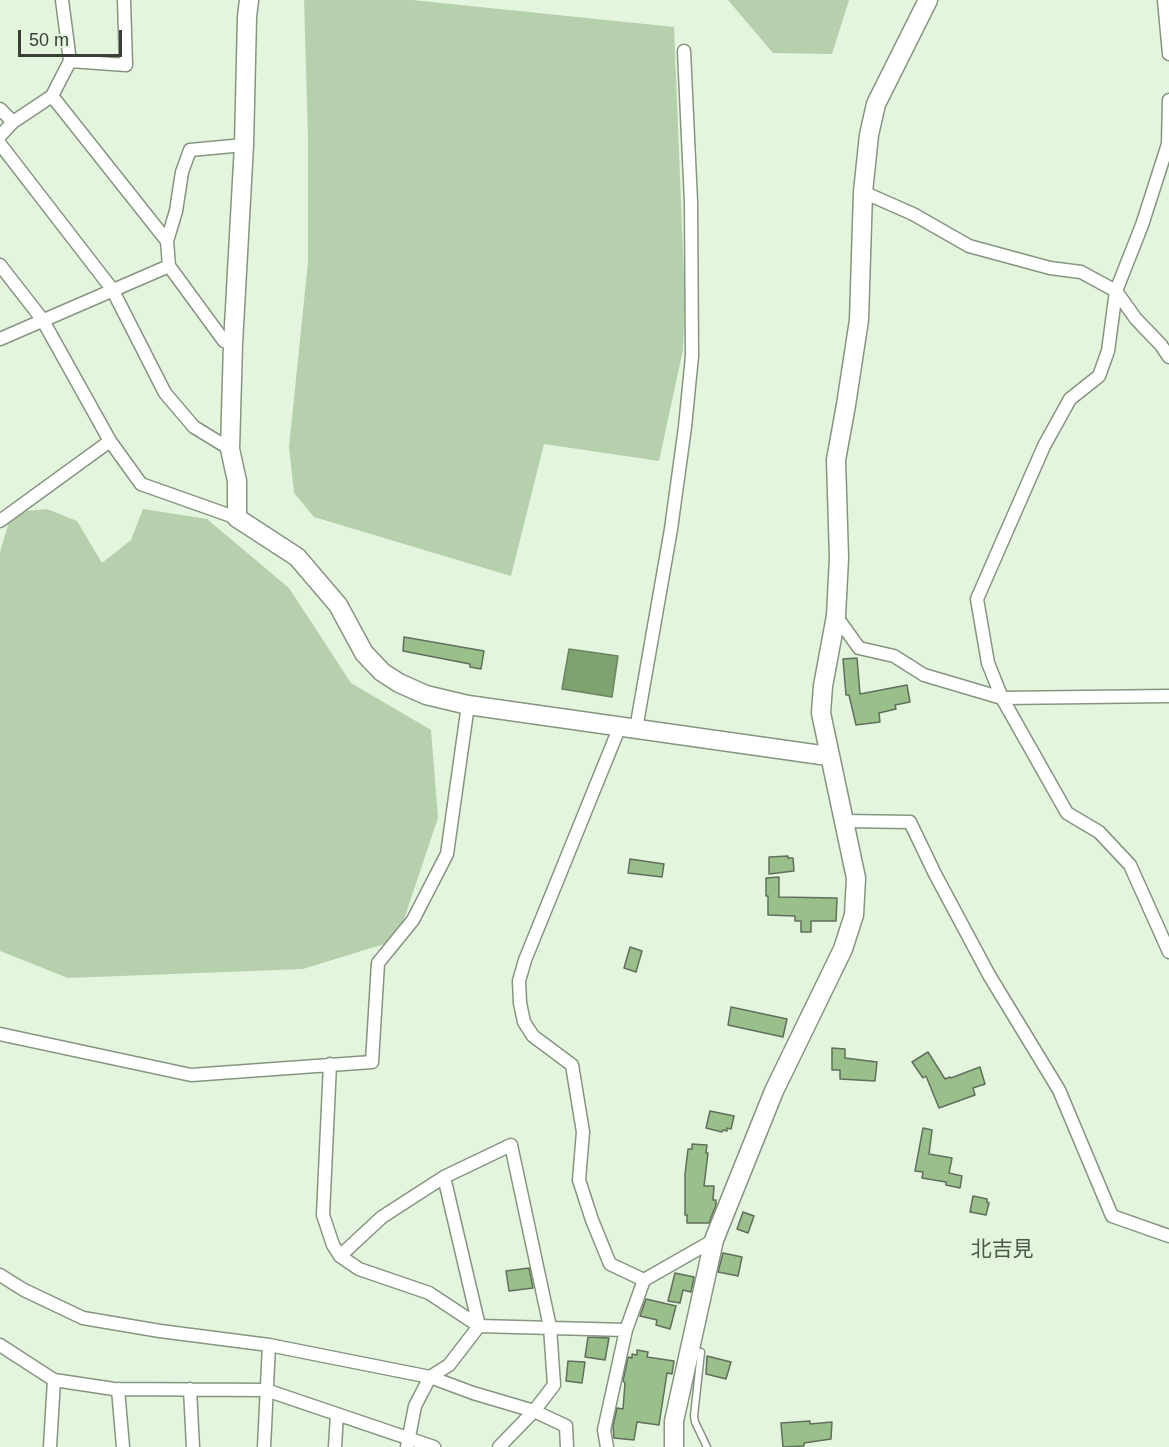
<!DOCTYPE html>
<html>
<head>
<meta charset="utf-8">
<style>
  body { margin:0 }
  #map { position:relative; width:1169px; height:1447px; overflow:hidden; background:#e4f5de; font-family:Arial,sans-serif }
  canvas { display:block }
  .scale { position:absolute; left:18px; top:30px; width:104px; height:27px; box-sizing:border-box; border:3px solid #393f36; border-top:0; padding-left:8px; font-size:18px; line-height:21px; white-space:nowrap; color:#393f36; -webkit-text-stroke:4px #e4f5de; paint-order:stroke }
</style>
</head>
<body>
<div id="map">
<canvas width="1169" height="1447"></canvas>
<div class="scale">50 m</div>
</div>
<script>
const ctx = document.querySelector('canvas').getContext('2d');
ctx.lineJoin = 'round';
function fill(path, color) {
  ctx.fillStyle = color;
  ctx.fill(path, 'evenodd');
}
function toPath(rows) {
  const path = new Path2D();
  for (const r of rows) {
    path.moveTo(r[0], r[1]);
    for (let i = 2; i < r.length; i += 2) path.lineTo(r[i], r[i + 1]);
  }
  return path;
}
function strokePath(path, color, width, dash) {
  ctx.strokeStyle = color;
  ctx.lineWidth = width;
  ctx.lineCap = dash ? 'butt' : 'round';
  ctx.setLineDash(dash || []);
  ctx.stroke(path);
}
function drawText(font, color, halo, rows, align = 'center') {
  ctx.font = font + ' Arial,"Noto Sans JP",sans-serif';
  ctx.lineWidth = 4.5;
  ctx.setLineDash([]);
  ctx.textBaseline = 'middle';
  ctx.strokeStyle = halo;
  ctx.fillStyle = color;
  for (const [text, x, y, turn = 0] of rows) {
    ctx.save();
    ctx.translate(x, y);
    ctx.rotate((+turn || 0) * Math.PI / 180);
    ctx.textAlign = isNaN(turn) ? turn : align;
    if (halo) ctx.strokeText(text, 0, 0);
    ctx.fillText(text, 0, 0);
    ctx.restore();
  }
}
const green = toPath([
  [304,0,412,0,674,27,685,301,683,350,659,461,544,444,511,576,314,517,294,493,289,447,308,262,308,137],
  [728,0,849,0,832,54,773,53],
  [47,509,77,521,102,563,131,540,143,509,207,519,289,588,351,683,431,730,438,818,397,940,303,969,68,978,0,951,0,552,12,512]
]);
const water = toPath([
  [569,649,618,656,612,697,562,689,569,649]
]);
const building = toPath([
  [404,637,484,651,481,669,470,667,470,664,403,651,404,637],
  [857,658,860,694,907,685,910,702,895,705,896,709,879,713,880,722,856,725,849,695,846,695,843,659,857,658],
  [788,856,788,858,793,858,794,871,769,874,769,857,788,856],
  [630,859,664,864,662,877,628,873,630,859],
  [779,877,779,897,837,898,836,921,811,921,811,932,801,932,801,921,795,921,795,916,768,915,768,896,766,896,766,878,779,877],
  [630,947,642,951,636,972,624,968,630,947],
  [731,1007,787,1019,783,1037,728,1025,731,1007],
  [832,1048,845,1049,845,1058,877,1062,875,1081,840,1079,840,1070,832,1070,832,1048],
  [928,1052,945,1079,950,1077,951,1078,980,1067,985,1084,973,1088,975,1095,939,1108,926,1076,923,1078,912,1062,928,1052],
  [710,1111,734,1116,731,1129,727,1128,727,1131,723,1130,722,1132,706,1128,710,1111],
  [923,1128,932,1130,929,1154,952,1158,949,1173,962,1176,960,1188,946,1185,946,1182,922,1178,923,1172,915,1171,923,1128],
  [692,1144,707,1145,706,1153,708,1153,704,1186,714,1186,713,1200,716,1200,716,1205,709,1223,687,1223,687,1215,685,1215,685,1174,688,1149,692,1149,692,1144],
  [973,1196,987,1199,987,1202,989,1203,986,1215,970,1212,973,1196],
  [743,1212,754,1216,748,1233,737,1229,743,1212],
  [723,1253,742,1257,738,1276,718,1272,723,1253],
  [529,1268,533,1288,509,1291,506,1271,529,1268],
  [675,1273,694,1277,691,1292,683,1290,680,1303,668,1301,675,1273],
  [646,1299,676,1306,670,1329,656,1325,657,1320,640,1316,646,1299],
  [588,1337,609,1338,605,1360,585,1357,588,1337],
  [637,1350,648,1352,647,1357,674,1361,672,1374,667,1373,659,1425,637,1422,634,1440,614,1438,613,1426,617,1408,623,1409,625,1383,623,1381,628,1357,632,1358,632,1354,637,1355,637,1350],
  [707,1356,731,1362,726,1379,706,1374,707,1356],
  [568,1361,585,1362,582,1383,566,1381,568,1361],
  [810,1421,810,1424,832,1422,831,1439,804,1443,804,1446,783,1447,781,1423,810,1421]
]);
const lane = toPath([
  [692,1351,701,1352,694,1416,695,1422,707,1447]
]);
const street = toPath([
  [1164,0,1169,54],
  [70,61,126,65,124,0],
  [52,96,167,241,169,266,224,341,233,344],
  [1169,100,1168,144,1142,225,1116,291,1108,351,1099,376,1070,399,1044,446,977,599,988,663,1002,698,1067,813,1099,832,1130,865,1169,952],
  [0,109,13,122],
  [0,136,13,122,52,96,70,61,62,0],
  [0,144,112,289,165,393,194,427,230,449],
  [863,192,913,214,969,246,1050,268,1081,272,1116,291,1136,319,1161,345,1169,357],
  [167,241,176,211,182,172,190,150,244,145],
  [0,265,42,319,110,441,141,484,237,518],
  [0,339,169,266],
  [0,521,110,441],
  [836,616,859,648,894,656,924,675,1002,698,1169,696],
  [620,726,525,960,519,981,520,1003,524,1022,533,1036,572,1065,583,1132,579,1180,592,1220,610,1264,644,1280,714,1240],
  [636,729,671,529,685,427,692,356,691,202,684,51],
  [845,821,910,822,935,874,989,975,1059,1090,1112,1216,1169,1236],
  [0,1034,191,1075,372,1062,378,963,413,920,447,854,468,705],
  [330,1064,323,1215,333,1245,340,1256,359,1269,429,1293,479,1326,626,1330,604,1430,607,1447],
  [444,1177,511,1145,550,1327,554,1385,534,1411,499,1447],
  [340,1256,382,1217,444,1177,479,1326,449,1365,430,1377,415,1406,407,1447],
  [0,1275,24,1290,83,1318,160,1331,269,1345,430,1377,473,1393,534,1411,566,1426,567,1447],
  [626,1330,644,1280],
  [0,1345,54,1380,114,1389,266,1390,434,1447],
  [118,1389,123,1447],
  [190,1389,193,1447],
  [50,1447,54,1380],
  [264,1447,269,1345],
  [335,1447,337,1414]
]);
const secondary = toPath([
  [249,0,247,17,244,145,233,344,230,449,237,481,237,518,297,557,338,605,364,653,382,672,399,683,426,695,468,705,828,756],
  [674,1447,674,1421,714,1240,774,1091,843,949,854,915,856,878,821,713,823,686,836,616,839,558,836,460,846,405,859,320,863,192,869,135,876,104,928,0]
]);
const quarterNames = [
  ["北吉見",1002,1250]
];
fill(green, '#b6cfad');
fill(water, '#7ea370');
strokePath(water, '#69855f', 1.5);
fill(building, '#99bf8b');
strokePath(building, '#606f5b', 1.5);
strokePath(lane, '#869580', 9);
strokePath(street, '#869580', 15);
strokePath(secondary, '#869580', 21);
strokePath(lane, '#fff', 6);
strokePath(street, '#fff', 12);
strokePath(secondary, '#fff', 18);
drawText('21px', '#4c5946', '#e4f5de', quarterNames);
</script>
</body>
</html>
